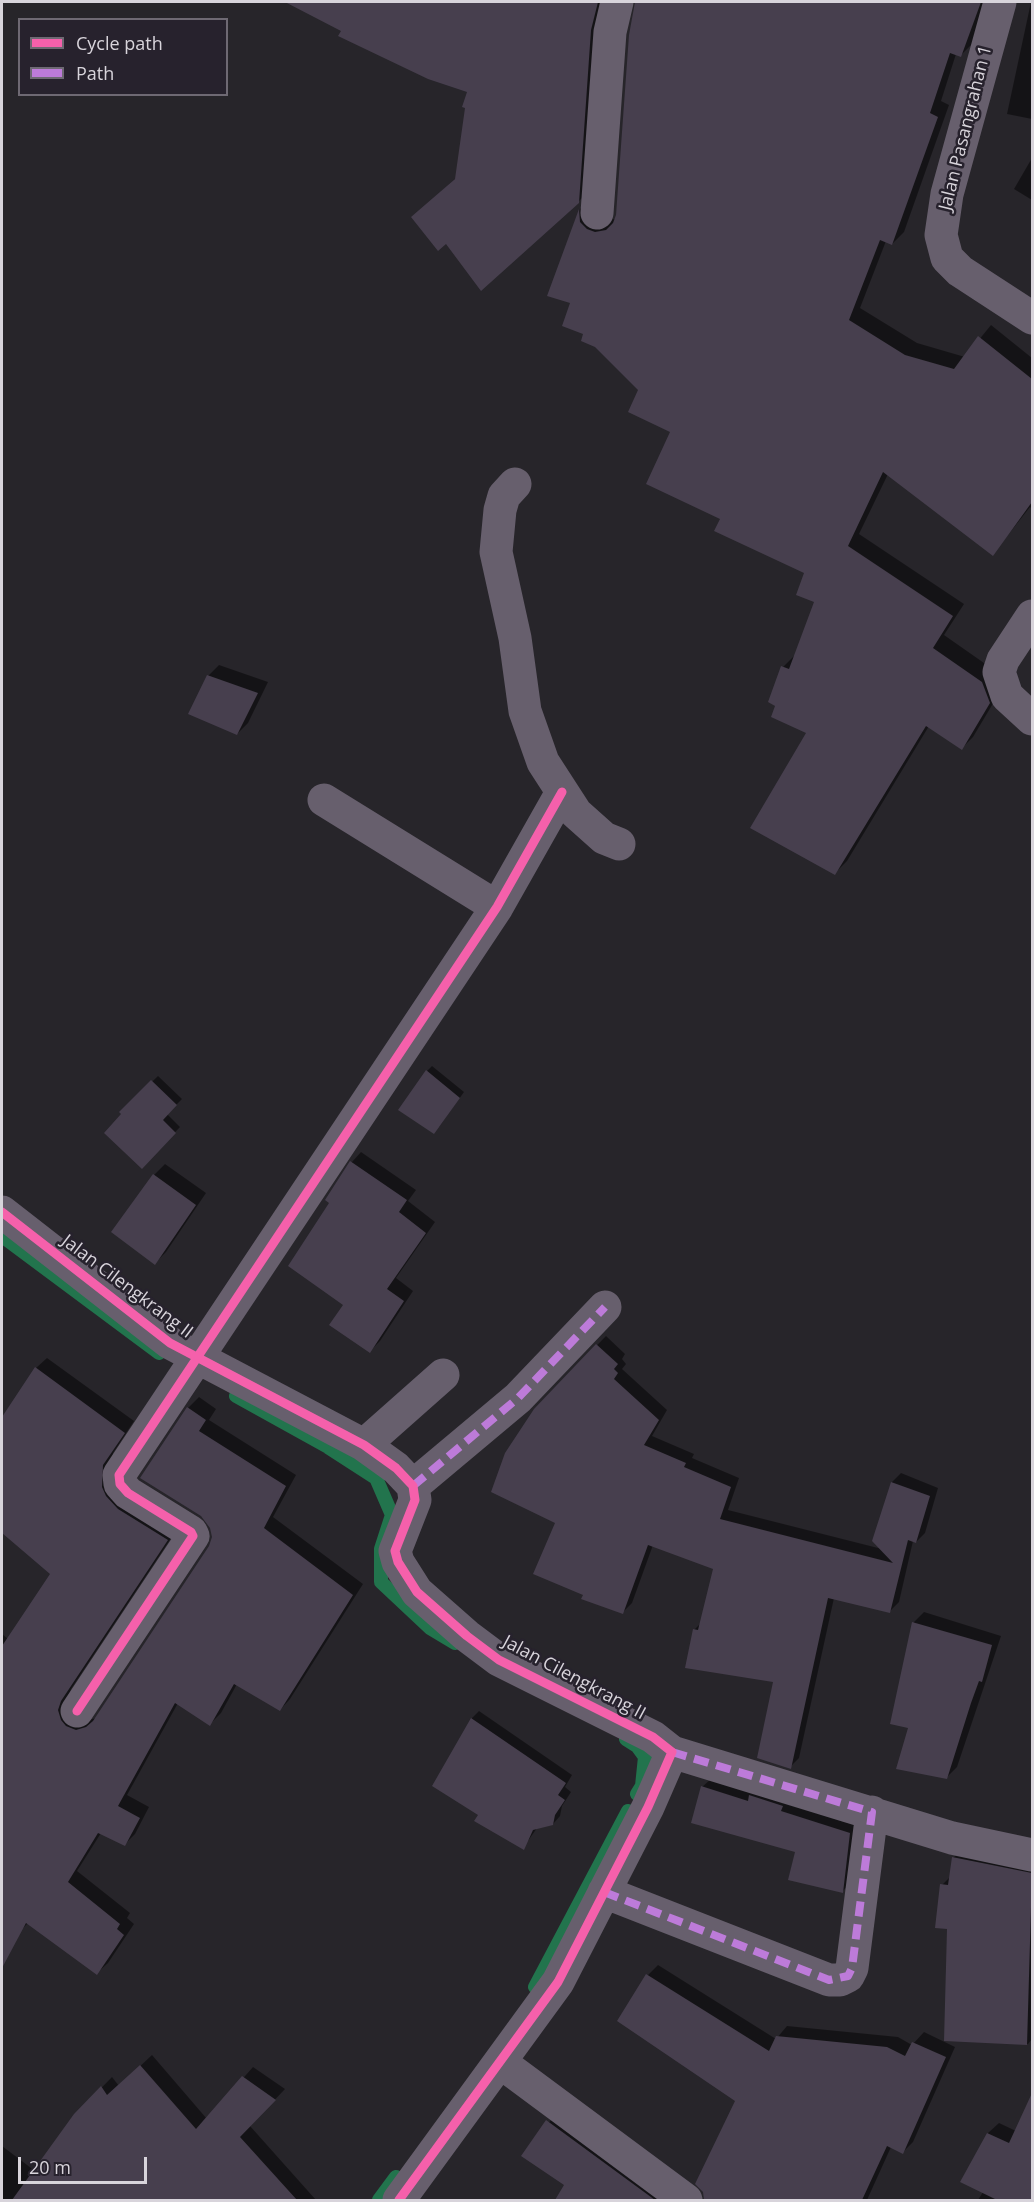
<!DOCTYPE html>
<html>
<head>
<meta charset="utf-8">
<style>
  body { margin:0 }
  #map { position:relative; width:1034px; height:2202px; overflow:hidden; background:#27252a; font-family:"Open Sans",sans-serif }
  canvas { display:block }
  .frame { position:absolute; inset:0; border:3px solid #d8d4db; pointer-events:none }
  .legend { position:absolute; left:18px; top:18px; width:210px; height:78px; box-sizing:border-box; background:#27222d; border:2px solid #6e6973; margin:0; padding:8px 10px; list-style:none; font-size:18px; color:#d8d4db }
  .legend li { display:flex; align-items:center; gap:12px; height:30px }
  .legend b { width:30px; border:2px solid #6e6973 }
  .scale { position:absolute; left:18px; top:2157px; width:129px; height:27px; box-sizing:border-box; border:3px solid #d8d4db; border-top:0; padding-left:8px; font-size:18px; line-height:21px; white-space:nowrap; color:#d8d4db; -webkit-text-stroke:4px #27222d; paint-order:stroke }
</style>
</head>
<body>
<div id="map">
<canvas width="1034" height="2202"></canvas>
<div class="frame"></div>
<ul class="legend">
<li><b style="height:8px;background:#f560ab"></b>Cycle path</li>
<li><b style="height:8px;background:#bd7bd9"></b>Path</li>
</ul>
<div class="scale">20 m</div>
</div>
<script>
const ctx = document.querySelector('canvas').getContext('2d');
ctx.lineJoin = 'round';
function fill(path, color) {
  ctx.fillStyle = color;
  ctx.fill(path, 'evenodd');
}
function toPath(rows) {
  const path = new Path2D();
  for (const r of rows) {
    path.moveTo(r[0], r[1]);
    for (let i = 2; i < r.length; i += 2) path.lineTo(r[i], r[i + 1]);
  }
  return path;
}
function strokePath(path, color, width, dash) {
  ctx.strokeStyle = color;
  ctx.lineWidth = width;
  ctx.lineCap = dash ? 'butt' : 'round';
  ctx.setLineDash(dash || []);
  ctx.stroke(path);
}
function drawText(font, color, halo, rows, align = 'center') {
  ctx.font = font + ' "Open Sans",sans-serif';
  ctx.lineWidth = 5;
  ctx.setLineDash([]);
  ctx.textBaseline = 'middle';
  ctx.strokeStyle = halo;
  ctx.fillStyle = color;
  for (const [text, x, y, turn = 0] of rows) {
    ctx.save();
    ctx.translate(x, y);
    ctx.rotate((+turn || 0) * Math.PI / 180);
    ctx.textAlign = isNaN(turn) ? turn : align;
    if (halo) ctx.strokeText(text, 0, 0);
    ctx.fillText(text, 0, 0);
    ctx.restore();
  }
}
const shadow = toPath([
  [288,2,606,2,590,190,578,202,446,241,425,206,456,178,468,91],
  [637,2,989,2,973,43,961,55,956,54,941,101,949,105,904,232,892,244,886,241,860,308,917,343,965,357,991,325,1032,358,1032,509,1030,507,993,554,888,474,859,534,964,604,944,635,994,670,1001,690,973,737,962,748,929,726,847,861,835,873,808,733,769,701,783,667,795,655,816,601,806,573,722,519,672,431,639,389,584,333,572,302,549,295,580,209,590,199,608,220,616,219],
  [1031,2,1032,2,1032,119,1007,114],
  [1032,158,1032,200,1014,189],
  [219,665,268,682,248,723,237,734,208,676],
  [432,1066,464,1092,439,1127,427,1071],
  [158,1076,182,1099,167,1114,180,1127,142,1167,121,1112],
  [361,1152,416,1190,408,1201,435,1222,396,1278,413,1291,380,1341,370,1351,345,1305,331,1203,352,1162],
  [165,1164,206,1193,166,1252,155,1263,154,1175],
  [606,1336,625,1354,622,1359,626,1364,622,1369,667,1410,652,1436,694,1454,692,1458,739,1478,728,1510,882,1549,892,1482,901,1473,938,1488,925,1533,916,1542,913,1541,899,1602,890,1611,834,1598,799,1758,790,1767,775,1681,694,1630,702,1622,715,1568,653,1545,632,1603,623,1612,585,1594,557,1522,535,1409],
  [47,1358,134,1421,113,1453,111,1476,177,1529,71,1689,68,1699,88,1720,97,1718,210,1547,213,1538,211,1527,202,1515,142,1477,188,1408,199,1397,216,1409,209,1420,296,1475,273,1517,363,1584,290,1699,280,1710,237,1684,221,1713,210,1724,178,1703,127,1795,149,1807,135,1834,125,1844,101,1833,77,1871,130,1913,127,1918,134,1924,108,1963,97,1973,28,1923,22,1929,2,1918,2,1634,8,1639,52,1574,2,1530,2,1419,36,1368],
  [924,1612,1001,1636,957,1767,947,1777,910,1727,891,1723,914,1622],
  [479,1711,572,1775,565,1787,571,1792,562,1806,560,1816,553,1824,537,1828,523,1848,480,1815,434,1786,472,1718],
  [712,1778,859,1823,851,1882,842,1892,797,1851,702,1787],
  [964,1848,1032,1862,1032,2039,1028,2044,945,2040,949,1928,942,1885,951,1876,953,1858],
  [658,1965,776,2039,787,2026,898,2037,912,2045,924,2032,955,2047,913,2142,903,2152,891,2147,867,2200,706,2200,705,2192,737,2101,619,2021,648,1975],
  [152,2055,207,2119,253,2067,285,2089,250,2126,316,2200,2,2200,2,2146,35,2171,75,2115,112,2077,119,2086],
  [1032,2106,1032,2200,978,2200,983,2192,962,2182,988,2133,999,2123,1016,2131,1024,2114],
  [558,2111,679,2200,556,2200,566,2184,523,2156]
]);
const stream = toPath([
  [2,1236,159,1353],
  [236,1396,328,1447,376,1478,392,1515,381,1549,381,1582,430,1628,455,1643],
  [626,1739,637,1746,645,1757,642,1786,637,1794],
  [535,1987,628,1811],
  [379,2200,396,2177]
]);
const building = toPath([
  [285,2,598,2,591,30,579,203,481,291,446,244,438,251,411,217,455,179,465,108,462,107,467,92,428,79,338,36,341,31],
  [635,2,981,2,961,57,950,53,930,113,938,117,892,245,880,240,849,320,905,355,954,369,978,336,1032,379,1032,502,993,556,883,472,848,546,953,616,933,648,982,682,990,703,962,750,926,726,835,875,750,828,806,733,771,717,775,706,768,702,781,666,789,669,814,602,796,595,804,573,714,531,720,519,646,484,670,432,628,412,638,390,595,347,581,341,583,334,562,326,570,303,547,296,579,209,580,222,587,229,595,232,606,230,613,223,616,215,629,35],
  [207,675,258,693,237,735,188,714],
  [426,1070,460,1098,434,1134,398,1110],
  [151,1080,177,1105,163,1120,176,1133,142,1169,104,1133,121,1114,119,1112],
  [350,1161,407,1200,399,1212,426,1233,387,1289,404,1301,370,1353,329,1325,343,1305,288,1266,329,1203,325,1200],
  [153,1174,196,1205,155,1265,111,1232],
  [596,1344,618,1364,614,1369,618,1373,614,1379,659,1420,644,1445,686,1463,684,1467,731,1487,720,1519,893,1563,872,1541,891,1482,930,1496,916,1543,908,1540,890,1613,828,1598,791,1769,757,1758,773,1682,685,1668,693,1629,698,1630,713,1569,648,1545,623,1614,581,1599,583,1595,533,1574,555,1523,491,1492,505,1453,534,1409],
  [35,1367,125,1433,103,1465,102,1487,106,1496,118,1509,168,1540,61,1701,58,1710,61,1720,66,1726,76,1730,86,1727,93,1721,209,1546,212,1537,210,1528,201,1516,140,1478,187,1407,206,1420,199,1431,286,1486,264,1528,353,1595,280,1711,234,1684,210,1726,175,1703,118,1806,140,1818,125,1846,98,1833,68,1882,120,1924,117,1929,124,1935,97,1975,26,1923,2,1968,2,1646,50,1574,2,1533,2,1417],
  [912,1622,992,1645,982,1682,979,1681,971,1703,947,1779,896,1769,908,1728,890,1724],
  [471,1718,566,1783,558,1795,565,1800,555,1815,553,1825,533,1830,524,1850,474,1821,478,1815,432,1786],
  [701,1786,748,1801,749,1795,783,1806,781,1811,850,1833,843,1893,788,1880,795,1852,691,1823],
  [952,1857,1032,1873,1027,2045,944,2041,947,1929,935,1928,940,1884,948,1885],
  [646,1974,769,2051,776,2036,887,2047,905,2056,912,2042,946,2057,903,2154,887,2146,862,2200,704,2200,703,2192,695,2184,735,2101,617,2021],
  [140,2065,196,2129,242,2076,276,2100,240,2137,297,2200,12,2200,74,2114,101,2086,107,2095],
  [1032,2093,1032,2200,997,2200,960,2182,987,2133,1009,2143],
  [546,2120,655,2200,555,2200,564,2185,521,2156]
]);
const minor = toPath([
  [1000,2,947,194,941,235,947,258,960,271,1032,318],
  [597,213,610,32,617,2],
  [515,484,504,496,500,510,496,552,515,638,525,711,543,762,576,813,604,838,619,844],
  [1032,616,1003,660,999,672,1007,696,1032,719],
  [324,800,497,907],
  [2,1212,170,1343,364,1445,396,1468,413,1486,415,1500,395,1551,398,1562,417,1592,467,1636,499,1660,653,1737,672,1752,648,1807,558,1982,399,2200],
  [364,1445,443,1375],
  [413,1486,518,1398,605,1307],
  [77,1711,193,1536,191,1532,128,1493,120,1484,119,1475,497,907,562,792],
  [672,1752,952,1838,1032,1855],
  [604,1892,829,1980,840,1980,848,1976,852,1968,872,1812],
  [500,2062,686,2200]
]);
const quiet = toPath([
  [413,1486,518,1398,605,1307],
  [604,1892,829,1980,848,1976,852,1968,872,1812,672,1752]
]);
const cycleway = toPath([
  [2,1212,170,1343,364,1445,396,1468,413,1486,415,1500,395,1551,398,1562,417,1592,467,1636,499,1660,653,1737,672,1752,648,1807,558,1982,399,2200],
  [77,1711,193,1536,191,1532,128,1493,120,1484,119,1475,497,907,562,792]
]);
const streetNames = [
  ["Jalan Pasangrahan 1",966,128,-76],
  ["Jalan Cilengkrang II",127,1287,37],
  ["Jalan Cilengkrang II",574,1678,28]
];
fill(shadow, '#0007');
strokePath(stream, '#22744d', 14);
fill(building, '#473f4e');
strokePath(minor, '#675f6d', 33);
strokePath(quiet, '#bd7bd9', 8, [15, 8]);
strokePath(cycleway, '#f560ab', 9);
drawText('18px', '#d8d4db', '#27222d', streetNames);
</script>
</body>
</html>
